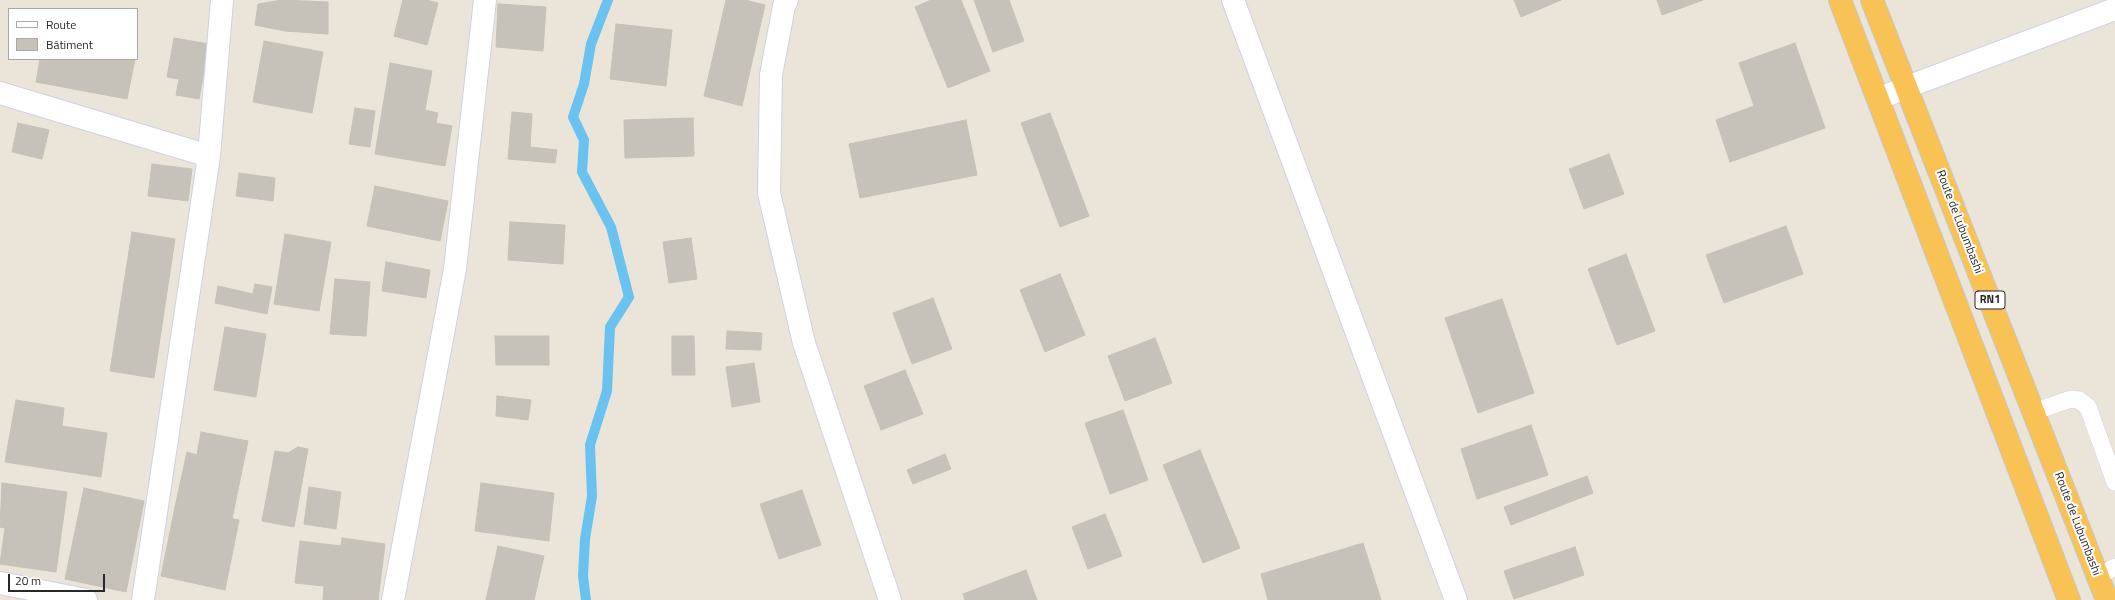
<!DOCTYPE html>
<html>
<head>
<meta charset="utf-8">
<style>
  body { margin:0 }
  #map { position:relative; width:2115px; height:600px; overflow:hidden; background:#ebe5d9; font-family:"Titillium Web",sans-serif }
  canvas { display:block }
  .legend { position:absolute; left:8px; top:8px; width:130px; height:52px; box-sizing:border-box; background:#fff; border:1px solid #a9a9a9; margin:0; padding:5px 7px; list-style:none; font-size:12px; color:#282828 }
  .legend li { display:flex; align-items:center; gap:8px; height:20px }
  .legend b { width:20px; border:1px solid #a9a9a9 }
  .scale { position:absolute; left:8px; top:574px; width:97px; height:18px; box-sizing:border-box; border:2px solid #282828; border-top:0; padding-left:5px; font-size:12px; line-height:14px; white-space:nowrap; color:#282828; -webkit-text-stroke:3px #fff; paint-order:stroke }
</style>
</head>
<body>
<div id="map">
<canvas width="2115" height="600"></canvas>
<ul class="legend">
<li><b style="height:5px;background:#fff"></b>Route</li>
<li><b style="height:11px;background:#c6c2b9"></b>Bâtiment</li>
</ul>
<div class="scale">20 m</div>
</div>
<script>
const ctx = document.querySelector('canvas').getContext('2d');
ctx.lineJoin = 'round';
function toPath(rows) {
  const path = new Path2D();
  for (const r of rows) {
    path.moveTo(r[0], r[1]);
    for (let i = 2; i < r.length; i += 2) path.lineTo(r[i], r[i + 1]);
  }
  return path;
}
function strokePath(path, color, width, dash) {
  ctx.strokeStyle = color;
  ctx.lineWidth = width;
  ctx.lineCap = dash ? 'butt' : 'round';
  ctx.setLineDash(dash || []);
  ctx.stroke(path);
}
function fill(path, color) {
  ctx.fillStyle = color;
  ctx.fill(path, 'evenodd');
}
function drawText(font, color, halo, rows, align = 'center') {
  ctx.font = font + ' "Titillium Web",sans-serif';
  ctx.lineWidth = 4;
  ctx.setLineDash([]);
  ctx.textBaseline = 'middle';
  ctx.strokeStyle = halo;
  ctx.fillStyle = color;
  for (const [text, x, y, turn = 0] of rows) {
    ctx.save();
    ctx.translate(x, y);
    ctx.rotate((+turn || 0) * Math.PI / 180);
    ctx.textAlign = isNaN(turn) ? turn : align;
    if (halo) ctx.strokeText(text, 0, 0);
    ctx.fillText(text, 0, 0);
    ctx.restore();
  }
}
const stream = toPath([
  [586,600,583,576,585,539,592,496,590,445,607,391,610,327,629,297,611,227,582,172,584,140,573,117,584,84,591,44,608,0]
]);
const building = toPath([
  [282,0,328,2,328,34,285,31,255,25,258,4,282,0],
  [403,0,427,0,438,3,427,45,394,36,403,0],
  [726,0,745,0,765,5,742,106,704,96,726,0],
  [931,0,961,0,990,71,948,88,915,7,931,0],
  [974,0,1009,0,1024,41,993,52,974,0],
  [1514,0,1561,0,1521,17,1514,0],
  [1657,0,1703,0,1662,15,1657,0],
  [498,4,546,7,543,51,496,47,498,4],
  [616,24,672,30,666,86,610,79,616,24],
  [174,38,209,44,199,99,176,95,179,79,167,77,174,38],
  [264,41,323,52,312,113,253,102,264,41],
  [1795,43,1825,128,1730,162,1716,120,1754,106,1739,63,1795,43],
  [40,59,135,59,127,99,36,82,40,59],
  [390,63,432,71,425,110,438,113,436,123,452,126,445,166,375,154,390,63],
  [355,108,375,111,370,147,349,144,355,108],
  [512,112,532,114,530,147,557,150,555,163,508,159,512,112],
  [1050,113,1089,216,1060,227,1021,123,1050,113],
  [693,118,694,156,625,158,624,120,693,118],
  [966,120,977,175,860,198,849,144,966,120],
  [18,123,49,130,42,159,12,152,18,123],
  [1609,154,1624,194,1584,209,1569,169,1609,154],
  [152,164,192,169,188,201,148,196,152,164],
  [239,173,275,178,273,201,236,196,239,173],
  [375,186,448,201,440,241,367,226,375,186],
  [510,222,565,225,563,264,508,260,510,222],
  [1786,226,1803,274,1724,303,1706,255,1786,226],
  [132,232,175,239,154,378,110,371,132,232],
  [285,234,331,242,319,311,274,304,285,234],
  [691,238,697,279,669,283,663,242,691,238],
  [1626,254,1655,331,1617,345,1588,269,1626,254],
  [386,262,430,270,426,298,382,291,386,262],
  [1060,274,1085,335,1045,352,1020,290,1060,274],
  [335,279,370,282,366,336,330,334,335,279],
  [255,284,272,287,267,314,215,303,218,286,253,294,255,284],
  [933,298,952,349,912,364,893,313,933,298],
  [1502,299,1534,393,1478,413,1445,318,1502,299],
  [225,327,266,334,256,397,214,390,225,327],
  [727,331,762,333,761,350,726,349,727,331],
  [495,336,549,336,549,365,496,365,495,336],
  [672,336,694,336,695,375,672,375,672,336],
  [1155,338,1172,383,1125,401,1108,356,1155,338],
  [754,363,760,402,732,407,726,367,754,363],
  [905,370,923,414,881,430,864,386,905,370],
  [497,396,531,400,528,420,496,416,497,396],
  [16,400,64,408,62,426,107,433,101,477,5,462,16,400],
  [1123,410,1148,480,1110,494,1085,423,1123,410],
  [1531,425,1548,475,1477,499,1461,449,1531,425],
  [201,432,248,441,232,519,175,507,187,452,197,455,201,432],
  [298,447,308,449,294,527,262,521,275,451,288,453,298,447],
  [1200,450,1240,548,1203,563,1163,465,1200,450],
  [945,454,951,469,913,484,907,470,945,454],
  [1587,476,1593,493,1511,525,1504,507,1587,476],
  [2,483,67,492,56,572,0,564,5,528,0,527,2,483],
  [481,483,554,493,549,541,475,531,481,483],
  [309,487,341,492,336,529,304,524,309,487],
  [84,488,144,501,126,592,65,579,84,488],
  [802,490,821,545,779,559,760,504,802,490],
  [175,507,239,520,225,590,161,576,175,507],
  [1105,514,1122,556,1088,569,1072,527,1105,514],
  [342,538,385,544,378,600,323,600,324,586,295,583,300,541,341,546,342,538],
  [1363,543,1381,600,1268,600,1261,574,1363,543],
  [498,546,544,556,534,600,486,600,498,546],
  [1575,547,1584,575,1514,599,1504,571,1575,547],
  [1026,570,1037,600,965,600,963,594,1026,570]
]);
const service = toPath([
  [2033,412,2071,399,2079,400,2088,407,2115,482],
  [2098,577,2115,567]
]);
const minor = toPath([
  [787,0,784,6,771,75,769,193,804,343,890,600],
  [1233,0,1456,600],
  [0,93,209,156,143,600],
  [1878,99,1907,87,2115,9],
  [209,156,222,0],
  [0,583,86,600],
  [393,600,455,269,485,0]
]);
const trunk = toPath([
  [1840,0,2069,600],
  [1872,0,2107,600]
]);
const shields = [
  [1990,300,30]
];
const shieldNames = [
  ["RN1",1990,300]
];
const streetNames = [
  ["Route de Lubumbashi",1959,222,69],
  ["Route de Lubumbashi",2077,524,69]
];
strokePath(stream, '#6ac2f0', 10);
fill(building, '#c6c2b9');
strokePath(building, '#c6c1b3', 1);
strokePath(service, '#cfd1e2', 18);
strokePath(minor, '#cfd1e2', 24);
strokePath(trunk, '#c7c7c7', 24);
strokePath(service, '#fff', 17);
strokePath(minor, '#fff', 22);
strokePath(trunk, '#f8c254', 22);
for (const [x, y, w] of shields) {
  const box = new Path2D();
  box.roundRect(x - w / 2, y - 9, w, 18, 3);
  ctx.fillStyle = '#fff';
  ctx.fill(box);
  strokePath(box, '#282828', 1);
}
drawText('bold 11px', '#282828', null, shieldNames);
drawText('12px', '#282828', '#fff', streetNames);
</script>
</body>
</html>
